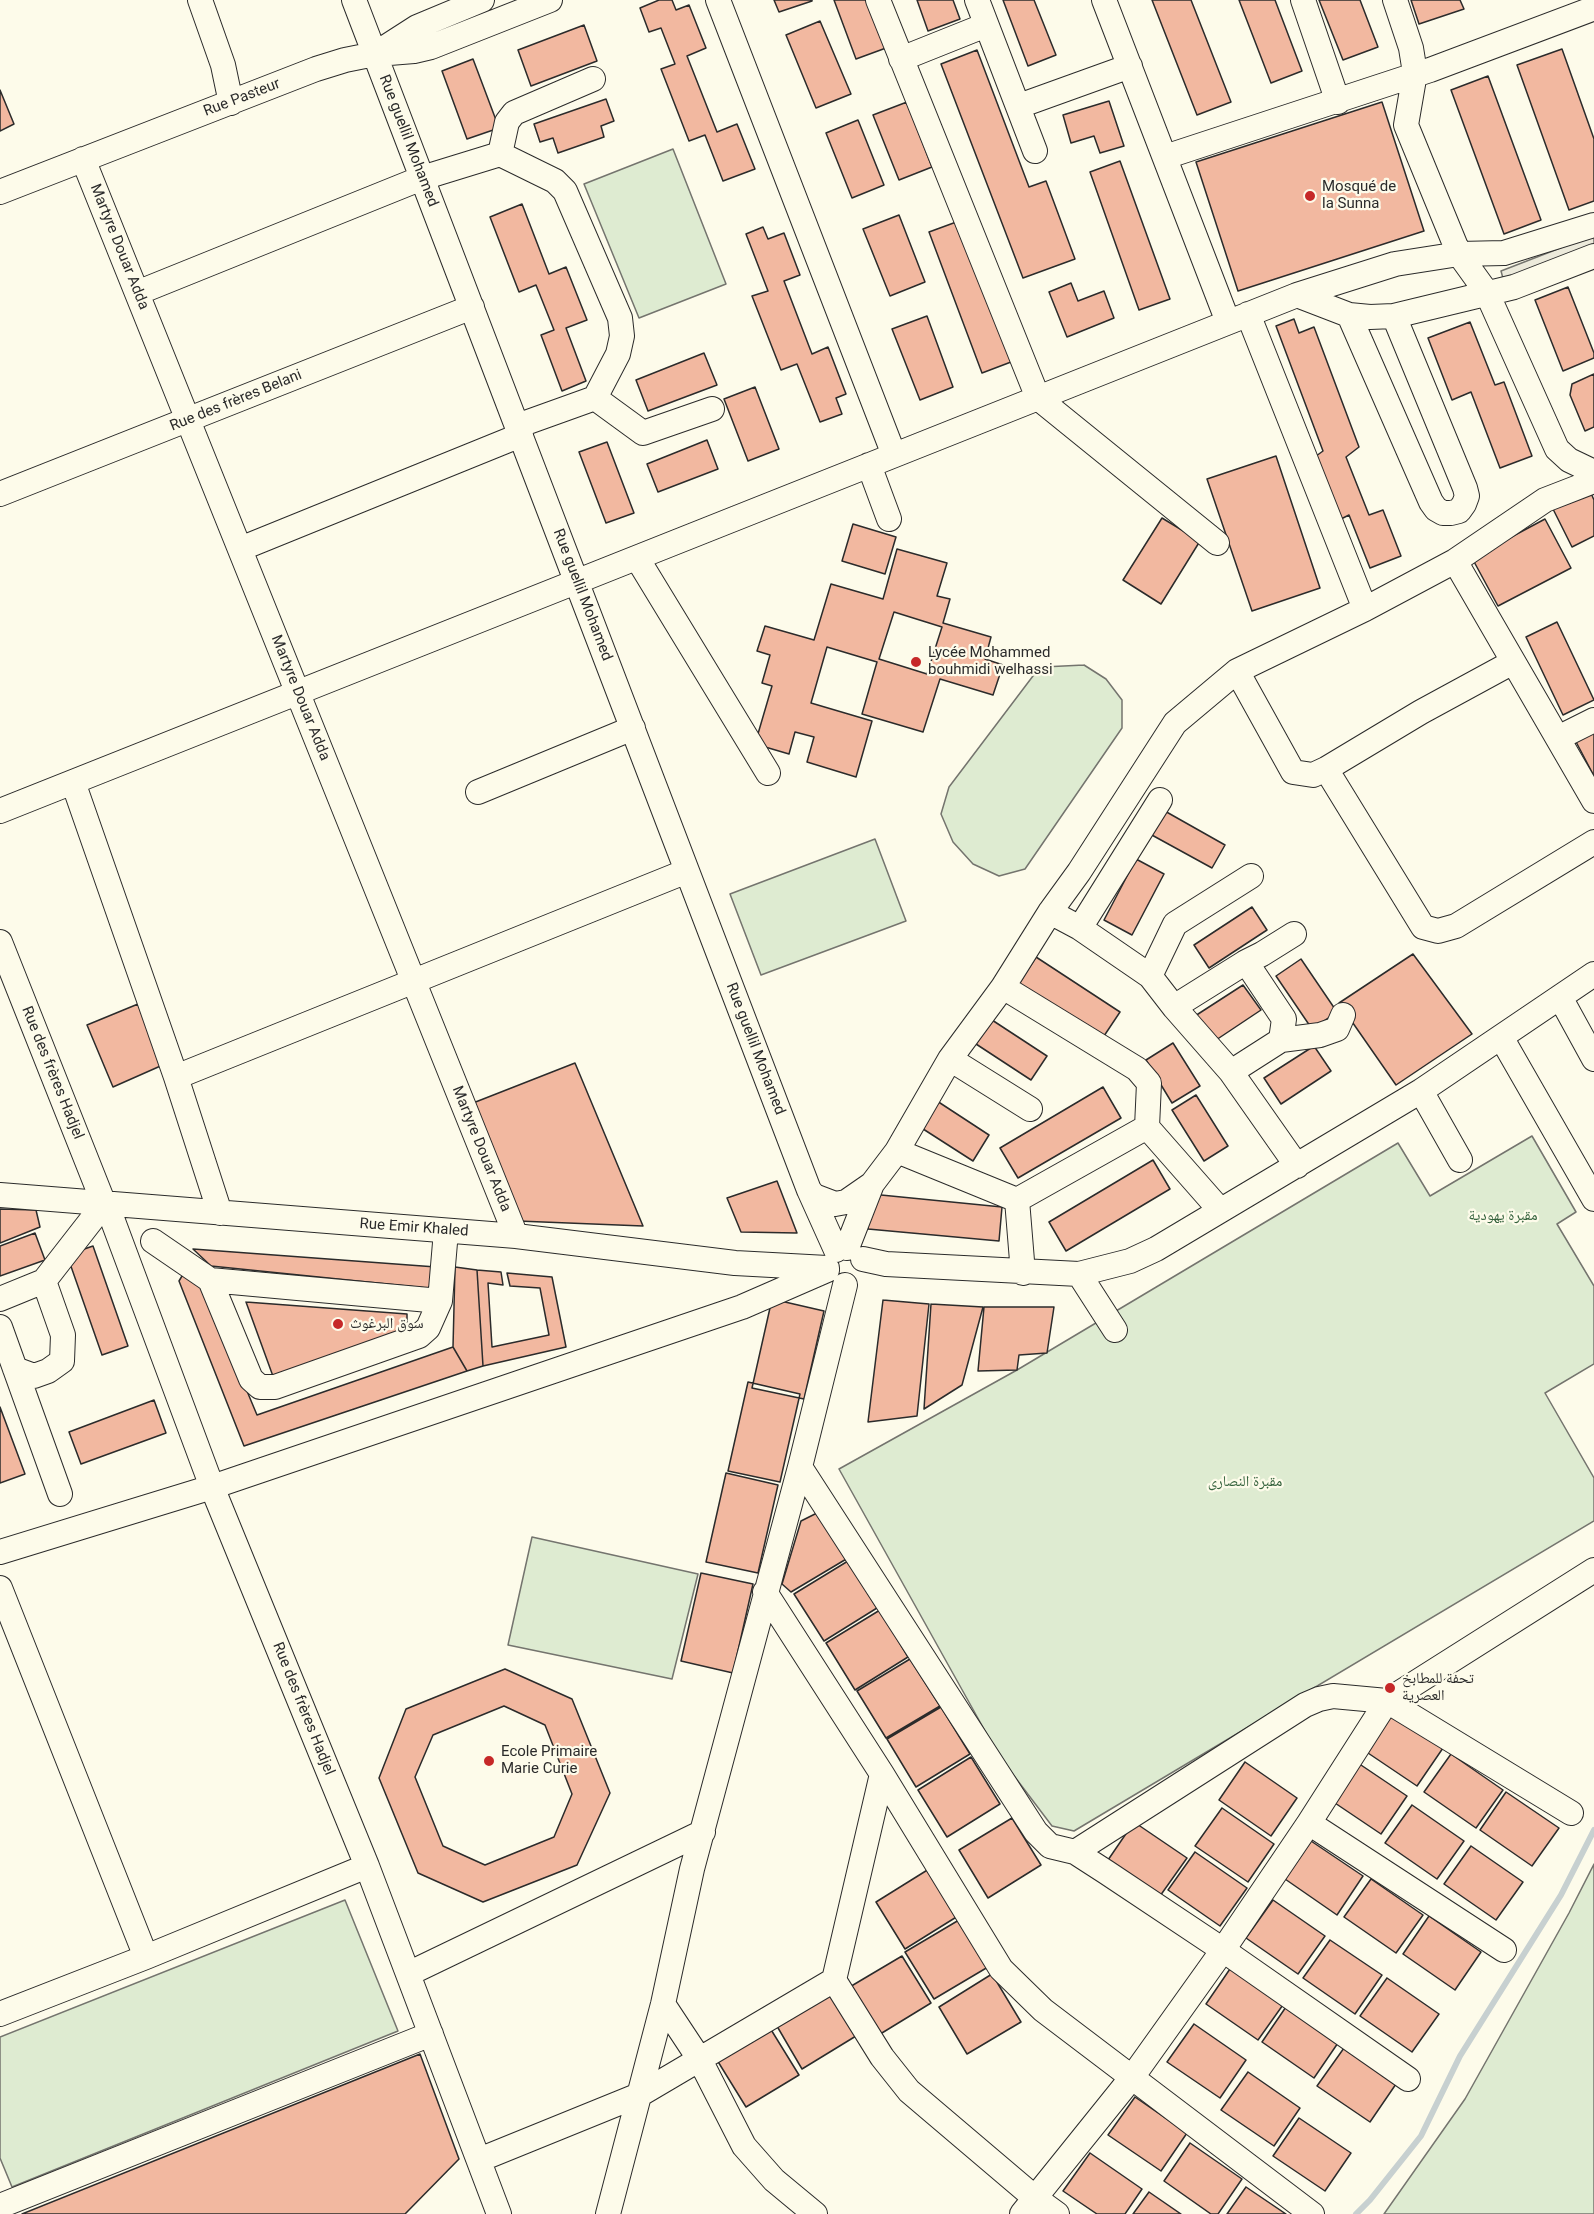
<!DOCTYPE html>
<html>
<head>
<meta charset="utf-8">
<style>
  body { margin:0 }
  canvas { display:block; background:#fdfbea }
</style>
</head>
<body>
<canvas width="1594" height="2214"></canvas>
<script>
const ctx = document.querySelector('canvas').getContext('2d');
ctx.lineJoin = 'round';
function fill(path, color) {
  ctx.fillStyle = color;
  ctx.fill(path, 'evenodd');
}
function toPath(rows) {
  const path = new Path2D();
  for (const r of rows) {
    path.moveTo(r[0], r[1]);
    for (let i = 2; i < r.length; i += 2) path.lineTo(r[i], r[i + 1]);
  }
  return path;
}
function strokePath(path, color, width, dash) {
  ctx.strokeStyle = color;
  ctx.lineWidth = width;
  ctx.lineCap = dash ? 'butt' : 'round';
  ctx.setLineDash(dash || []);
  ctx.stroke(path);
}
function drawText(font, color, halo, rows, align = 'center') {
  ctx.font = font + ' Roboto,"Noto Naskh Arabic",sans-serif';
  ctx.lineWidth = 4.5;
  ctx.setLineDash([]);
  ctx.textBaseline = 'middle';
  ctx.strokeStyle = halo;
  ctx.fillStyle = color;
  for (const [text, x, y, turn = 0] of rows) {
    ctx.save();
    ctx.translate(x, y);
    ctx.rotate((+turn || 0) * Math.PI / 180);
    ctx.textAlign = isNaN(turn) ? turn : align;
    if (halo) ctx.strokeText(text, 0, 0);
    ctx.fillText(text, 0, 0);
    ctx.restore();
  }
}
const green = toPath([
  [673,149,726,284,639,318,584,184,673,149],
  [1084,665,1106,679,1122,700,1122,728,1025,869,999,876,973,864,953,842,941,814,949,787,1036,672,1043,667,1084,665],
  [875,839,906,921,761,975,730,894,875,839],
  [1532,1136,1576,1212,1557,1224,1594,1286,1594,1364,1545,1393,1594,1478,1594,1521,1074,1831,1052,1826,999,1756,839,1469,1017,1370,1398,1143,1430,1196,1532,1136],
  [532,1537,698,1574,672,1679,508,1645,532,1537],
  [1594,1864,1594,2214,1384,2214,1465,2099,1569,1913,1594,1864],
  [345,1900,398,2031,12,2187,0,2158,0,2037,345,1900]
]);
const parking = toPath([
  [1594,235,1594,247,1504,282,1501,271,1594,235]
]);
const stream = toPath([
  [1356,2214,1370,2200,1421,2136,1460,2056,1561,1895,1594,1830]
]);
const building = toPath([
  [659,0,672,0,676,10,689,5,706,48,687,56,717,132,737,124,755,169,723,181,705,135,689,141,661,69,675,64,661,28,649,32,640,8,659,0],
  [774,0,812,0,812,1,779,12,774,0],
  [834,0,868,0,886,48,856,59,834,0],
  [917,0,953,0,960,19,928,31,917,0],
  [1003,0,1034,0,1056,55,1028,66,1003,0],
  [1152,0,1191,0,1231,102,1197,115,1152,0],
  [1239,0,1275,0,1302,71,1271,83,1239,0],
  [1319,0,1360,0,1378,47,1343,60,1319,0],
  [1411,0,1460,0,1464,9,1419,24,1411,0],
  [820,21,851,94,816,108,786,35,820,21],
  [584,25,597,61,531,86,518,50,584,25],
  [1562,49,1594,139,1594,201,1569,210,1517,65,1562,49],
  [977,50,1029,187,1046,181,1075,259,1023,278,941,64,977,50],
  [473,59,499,128,467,139,442,71,473,59],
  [1488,76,1541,220,1504,234,1451,90,1488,76],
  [0,90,14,124,0,131,0,90],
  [606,99,614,121,601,126,604,137,558,153,553,138,540,142,534,124,606,99],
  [1109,101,1124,146,1100,153,1094,136,1071,143,1063,115,1109,101],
  [907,102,932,167,899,180,873,115,907,102],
  [1382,102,1424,231,1238,291,1196,162,1382,102],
  [858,120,884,185,852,198,826,133,858,120],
  [1120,161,1170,299,1139,310,1090,172,1120,161],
  [522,204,549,274,566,267,587,320,566,328,586,381,562,391,541,335,554,330,536,285,519,292,490,217,522,204],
  [899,215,925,282,890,296,863,229,899,215],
  [959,221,1011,362,982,373,929,232,959,221],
  [763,227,768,239,784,233,800,275,784,281,812,354,828,347,846,394,836,398,842,414,820,422,797,364,781,370,752,296,768,291,746,234,763,227],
  [1071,283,1078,301,1104,291,1114,318,1067,337,1049,292,1071,283],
  [1568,287,1594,353,1594,358,1563,371,1535,300,1568,287],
  [927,316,953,387,920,400,892,329,927,316],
  [1294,319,1299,333,1314,327,1359,447,1346,457,1369,515,1383,510,1401,556,1370,568,1349,515,1337,521,1312,459,1323,451,1276,326,1294,319],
  [1470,322,1495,385,1504,382,1532,456,1500,468,1471,392,1452,400,1428,338,1470,322],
  [704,353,717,385,648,411,636,380,704,353],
  [1594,374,1594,427,1585,431,1570,395,1572,384,1594,374],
  [755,387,779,449,748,461,724,399,755,387],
  [707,440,718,469,658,492,647,464,707,440],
  [607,442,634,513,606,523,579,452,607,442],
  [1276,456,1320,588,1252,611,1207,479,1276,456],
  [1590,491,1594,500,1594,536,1572,547,1553,509,1590,491],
  [1162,518,1200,541,1161,604,1123,580,1162,518],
  [1545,519,1571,568,1498,606,1472,558,1545,519],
  [853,524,896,537,885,574,842,561,853,524],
  [897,549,947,563,937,596,950,599,943,623,991,637,985,659,1003,665,993,695,940,679,923,732,862,714,877,662,827,647,811,703,872,721,856,777,807,762,814,737,795,732,789,754,755,744,772,686,762,683,770,655,757,651,765,626,814,640,831,584,883,599,897,549],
  [894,612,942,627,927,674,879,659,894,612],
  [1557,622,1594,700,1563,715,1526,637,1557,622],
  [1594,728,1594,776,1574,738,1594,728],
  [1163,810,1225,845,1212,868,1150,834,1163,810],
  [1136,859,1164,874,1132,935,1104,920,1136,859],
  [1252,907,1267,930,1209,968,1194,945,1252,907],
  [1413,954,1472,1034,1396,1085,1339,1003,1413,954],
  [1036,957,1120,1012,1102,1039,1018,985,1036,957],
  [1301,959,1337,1012,1312,1029,1276,976,1301,959],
  [1243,985,1261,1010,1213,1042,1195,1016,1243,985],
  [138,1004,165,1064,113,1087,87,1025,138,1004],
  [992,1020,1047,1056,1031,1080,976,1044,992,1020],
  [1173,1043,1200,1086,1172,1103,1146,1060,1173,1043],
  [1314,1046,1331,1071,1281,1104,1264,1078,1314,1046],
  [575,1063,643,1226,518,1221,473,1103,575,1063],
  [1103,1087,1121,1118,1018,1178,1000,1148,1103,1087],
  [1196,1095,1228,1146,1204,1161,1172,1110,1196,1095],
  [937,1101,989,1135,973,1161,920,1127,937,1101],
  [1153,1160,1170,1189,1066,1251,1049,1222,1153,1160],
  [777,1181,797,1233,741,1232,727,1198,777,1181],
  [871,1194,1002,1207,999,1241,868,1229,871,1194],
  [0,1209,36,1210,40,1227,0,1243,0,1209],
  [35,1233,45,1260,0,1276,0,1246,35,1233],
  [93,1246,128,1346,102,1355,67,1255,93,1246],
  [193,1249,436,1267,436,1289,211,1266,193,1249],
  [455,1267,477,1270,483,1366,467,1371,453,1347,455,1267],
  [477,1270,501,1272,503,1285,488,1283,492,1347,549,1335,540,1288,510,1286,507,1273,552,1277,566,1347,483,1366,477,1270],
  [185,1271,201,1281,257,1415,453,1347,467,1371,244,1446,179,1281,185,1271],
  [772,1299,824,1311,804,1399,752,1388,772,1299],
  [883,1300,929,1304,917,1416,868,1422,883,1300],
  [246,1302,407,1314,407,1330,274,1379,246,1302],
  [931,1304,983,1307,962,1385,924,1409,931,1304],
  [984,1307,1054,1307,1047,1353,1019,1355,1017,1370,978,1371,984,1307],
  [748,1382,800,1394,780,1482,728,1471,748,1382],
  [154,1400,166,1433,81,1464,69,1432,154,1400],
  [0,1407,25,1474,0,1483,0,1407],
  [726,1473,778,1485,758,1573,706,1562,726,1473],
  [819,1512,848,1558,791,1592,782,1584,801,1521,819,1512],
  [848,1561,877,1608,824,1641,794,1594,848,1561],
  [701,1573,753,1584,733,1673,681,1661,701,1573],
  [880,1610,908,1657,855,1690,826,1643,880,1610],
  [910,1659,940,1706,886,1738,857,1691,910,1659],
  [505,1669,572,1699,610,1793,577,1865,483,1902,418,1873,379,1778,406,1709,505,1669],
  [504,1706,545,1725,572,1794,554,1837,485,1865,443,1846,415,1777,433,1735,504,1706],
  [941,1707,970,1754,916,1787,887,1739,941,1707],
  [1391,1712,1443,1748,1417,1786,1365,1751,1391,1712],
  [1451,1754,1503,1790,1476,1828,1424,1792,1451,1754],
  [971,1757,1000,1804,947,1837,918,1790,971,1757],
  [1355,1761,1407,1796,1381,1834,1329,1799,1355,1761],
  [1245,1762,1297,1798,1271,1836,1219,1800,1245,1762],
  [1506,1792,1559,1828,1532,1866,1480,1830,1506,1792],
  [1412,1805,1464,1841,1437,1879,1385,1843,1412,1805],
  [1222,1808,1274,1844,1248,1882,1195,1846,1222,1808],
  [1012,1818,1041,1865,988,1898,959,1850,1012,1818],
  [1134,1822,1187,1858,1160,1896,1108,1860,1134,1822],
  [1311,1841,1363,1876,1337,1915,1285,1879,1311,1841],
  [1471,1846,1523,1882,1496,1920,1444,1884,1471,1846],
  [1195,1852,1247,1888,1220,1926,1168,1890,1195,1852],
  [929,1869,958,1916,905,1949,876,1902,929,1869],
  [1371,1879,1423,1915,1396,1953,1344,1917,1371,1879],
  [1273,1900,1325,1936,1298,1974,1246,1938,1273,1900],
  [1429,1916,1481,1952,1455,1990,1403,1954,1429,1916],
  [959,1920,988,1967,934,1999,905,1952,959,1920],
  [1330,1940,1382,1975,1355,2014,1303,1978,1330,1940],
  [902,1956,931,2003,877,2036,848,1988,902,1956],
  [1232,1966,1285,2002,1258,2040,1206,2004,1232,1966],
  [992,1974,1021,2022,967,2054,939,2007,992,1974],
  [1387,1978,1439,2014,1412,2052,1360,2016,1387,1978],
  [827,1989,856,2036,802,2069,774,2021,827,1989],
  [1288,2004,1340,2040,1314,2078,1262,2042,1288,2004],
  [1194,2024,1246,2060,1220,2098,1167,2062,1194,2024],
  [770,2028,799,2075,746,2107,717,2060,770,2028],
  [1344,2048,1396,2084,1370,2122,1317,2086,1344,2048],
  [420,2054,459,2159,405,2214,22,2214,420,2054],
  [1248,2072,1300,2108,1274,2146,1221,2110,1248,2072],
  [1135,2097,1187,2133,1161,2171,1108,2135,1135,2097],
  [1299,2118,1351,2153,1325,2191,1273,2156,1299,2118],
  [1190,2143,1242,2179,1218,2214,1211,2214,1164,2181,1190,2143],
  [1090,2153,1142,2189,1125,2214,1097,2214,1063,2191,1090,2153],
  [1246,2187,1286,2214,1227,2214,1246,2187],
  [1149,2192,1181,2214,1133,2214,1149,2192]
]);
const minor = toPath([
  [200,0,223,65,231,103],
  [354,0,809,1190,836,1250],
  [718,0,894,455],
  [878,0,1038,398,1217,543],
  [977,0,1035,151],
  [1104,0,1228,322],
  [1303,0,1338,102],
  [1395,0,1411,48,1415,73,1406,125,1459,254,1487,293,1557,449,1569,460,1594,472],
  [377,54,414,51,431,47,550,0],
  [901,59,986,25],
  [1019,106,1130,66],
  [500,154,507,122,514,113,593,79],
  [1165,157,1430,70,1592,9],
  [83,159,516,1236],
  [0,192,316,69,345,60,375,54,417,27,482,0],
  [137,293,422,178,500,154,555,181,565,191,620,318,622,336,618,354,595,398,517,426],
  [1297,295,1349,315,1370,317,1394,316,1514,287,1594,256],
  [1248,314,1365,609],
  [1349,315,1431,502,1436,509,1443,513,1451,513,1459,511,1464,504,1467,496,1465,488,1394,316],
  [595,398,643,433,712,409],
  [869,465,889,519],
  [0,494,472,307],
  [240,549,521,435],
  [637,558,768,773],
  [1455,561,1594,801],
  [1237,671,1293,772,1313,775,1326,769,1421,712,1513,662],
  [1558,738,1594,720],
  [1326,769,1423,927,1438,931,1456,926,1594,842],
  [73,782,176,1077,220,1213],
  [478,792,633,728],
  [0,811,1297,295,1395,264,1459,254,1504,253,1594,225],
  [1050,912,1080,928,1150,976,1175,924,1251,876],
  [1080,928,1160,800],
  [1294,934,1262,954,1246,962,1284,1019,1281,1040,1231,1072,1297,1166],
  [0,942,104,1204],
  [1150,976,1174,1007,1231,1072],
  [1003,987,1137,1069,1149,1083,1147,1127,1220,1210],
  [1560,997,1594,1059],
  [1174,1007,1246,962],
  [1501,1037,1594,1199],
  [1281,1040,1320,1035,1337,1029,1343,1015],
  [950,1059,1030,1109],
  [176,1077,687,871],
  [1421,1091,1460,1160],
  [897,1151,1017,1200],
  [809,1190,814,1196,835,1204,846,1202,872,1184],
  [0,1195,516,1236,735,1263,827,1268],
  [107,1205,212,1487,367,1866,499,2214],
  [153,1241,210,1280,440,1301,428,1328,419,1336,275,1387,260,1387,251,1379,210,1280],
  [847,1248,872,1184,897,1151,950,1059,1003,987,1050,912,1079,872,1175,723,1237,671,1365,609,1455,561,1545,500,1594,481],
  [863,1259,886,1264,1079,1274,1130,1261,1156,1249,1421,1091,1594,974],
  [1023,1273,1017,1200,1147,1127],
  [1079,1274,1115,1330],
  [0,1299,44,1281,104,1204],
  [440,1301,446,1231],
  [0,1327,60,1494],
  [15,1369,34,1376,48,1371,62,1361,63,1335,44,1281],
  [800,1467,1036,1832,1050,1846,1075,1852,1106,1872,1223,1950,1408,2079],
  [0,1552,212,1487,742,1307,827,1270],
  [0,1588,146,1957],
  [765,1592,882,1774,1001,1969,1043,2010,1312,2214],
  [882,1774,834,1980,882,2057,909,2091,1035,2198,1057,2214],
  [1309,1823,1504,1950],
  [1075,1852,1305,1705,1319,1699,1333,1696,1387,1701,1571,1813],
  [408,1974,703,1832],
  [663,2004,700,2060,744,2146,774,2180,815,2214],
  [0,2014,146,1957,367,1866],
  [479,2160,639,2095,834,1980],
  [0,2206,431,2034],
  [608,2214,663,2004,692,1869,800,1467,845,1285],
  [1022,2214,1133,2076,1223,1950,1309,1823,1387,1701,1594,1570]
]);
const markers = [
  [1310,196,6,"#c62828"],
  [916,662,6,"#c62828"],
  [338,1324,6,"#c62828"],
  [1390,1688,6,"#c62828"],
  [489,1761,6,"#c62828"]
];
const streetNames = [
  ["Rue Pasteur",242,98,-21],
  ["Rue guellil Mohamed",408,141,69],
  ["Martyre Douar Adda",119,247,68],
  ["Rue des frères Belani",236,401,-22],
  ["Rue guellil Mohamed",582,595,69],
  ["Martyre Douar Adda",300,698,68],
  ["Rue guellil Mohamed",755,1049,69],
  ["Rue des frères Hadjel",52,1073,68],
  ["Martyre Douar Adda",481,1149,68],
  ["Rue Emir Khaled",414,1228,4],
  ["Rue des frères Hadjel",303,1709,68]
];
const poiNames = [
  ["Mosqué de",1322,187],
  ["la Sunna",1322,204],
  ["Lycée Mohammed",928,653],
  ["bouhmidi welhassi",928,670],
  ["سوق البرغوث",350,1324],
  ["تحفة للمطابخ",1402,1679],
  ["العصرية",1402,1696],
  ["Ecole Primaire",501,1752],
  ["Marie Curie",501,1769]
];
const parkNames = [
  ["مقبرة يهودية",1503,1216],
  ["مقبرة النصارى",1245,1482]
];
fill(green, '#deebd1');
strokePath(green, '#74746e', 1.5);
fill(parking, '#eceadb');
strokePath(parking, '#74746e', 1.5);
strokePath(stream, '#c7d0d0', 6);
fill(building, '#f2b8a0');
strokePath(building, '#2b2b2b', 1.5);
strokePath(minor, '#2b2b2b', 26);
strokePath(minor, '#fdfbea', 24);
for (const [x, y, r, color] of markers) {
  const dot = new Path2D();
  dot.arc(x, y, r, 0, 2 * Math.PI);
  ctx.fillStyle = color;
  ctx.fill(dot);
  strokePath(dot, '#fdfbea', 2);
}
drawText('15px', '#2b2b2b', '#fdfbea', streetNames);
drawText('15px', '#2b2b2b', '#fdfbea', poiNames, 'left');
drawText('15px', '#34623c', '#fdfbea', parkNames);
</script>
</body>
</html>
